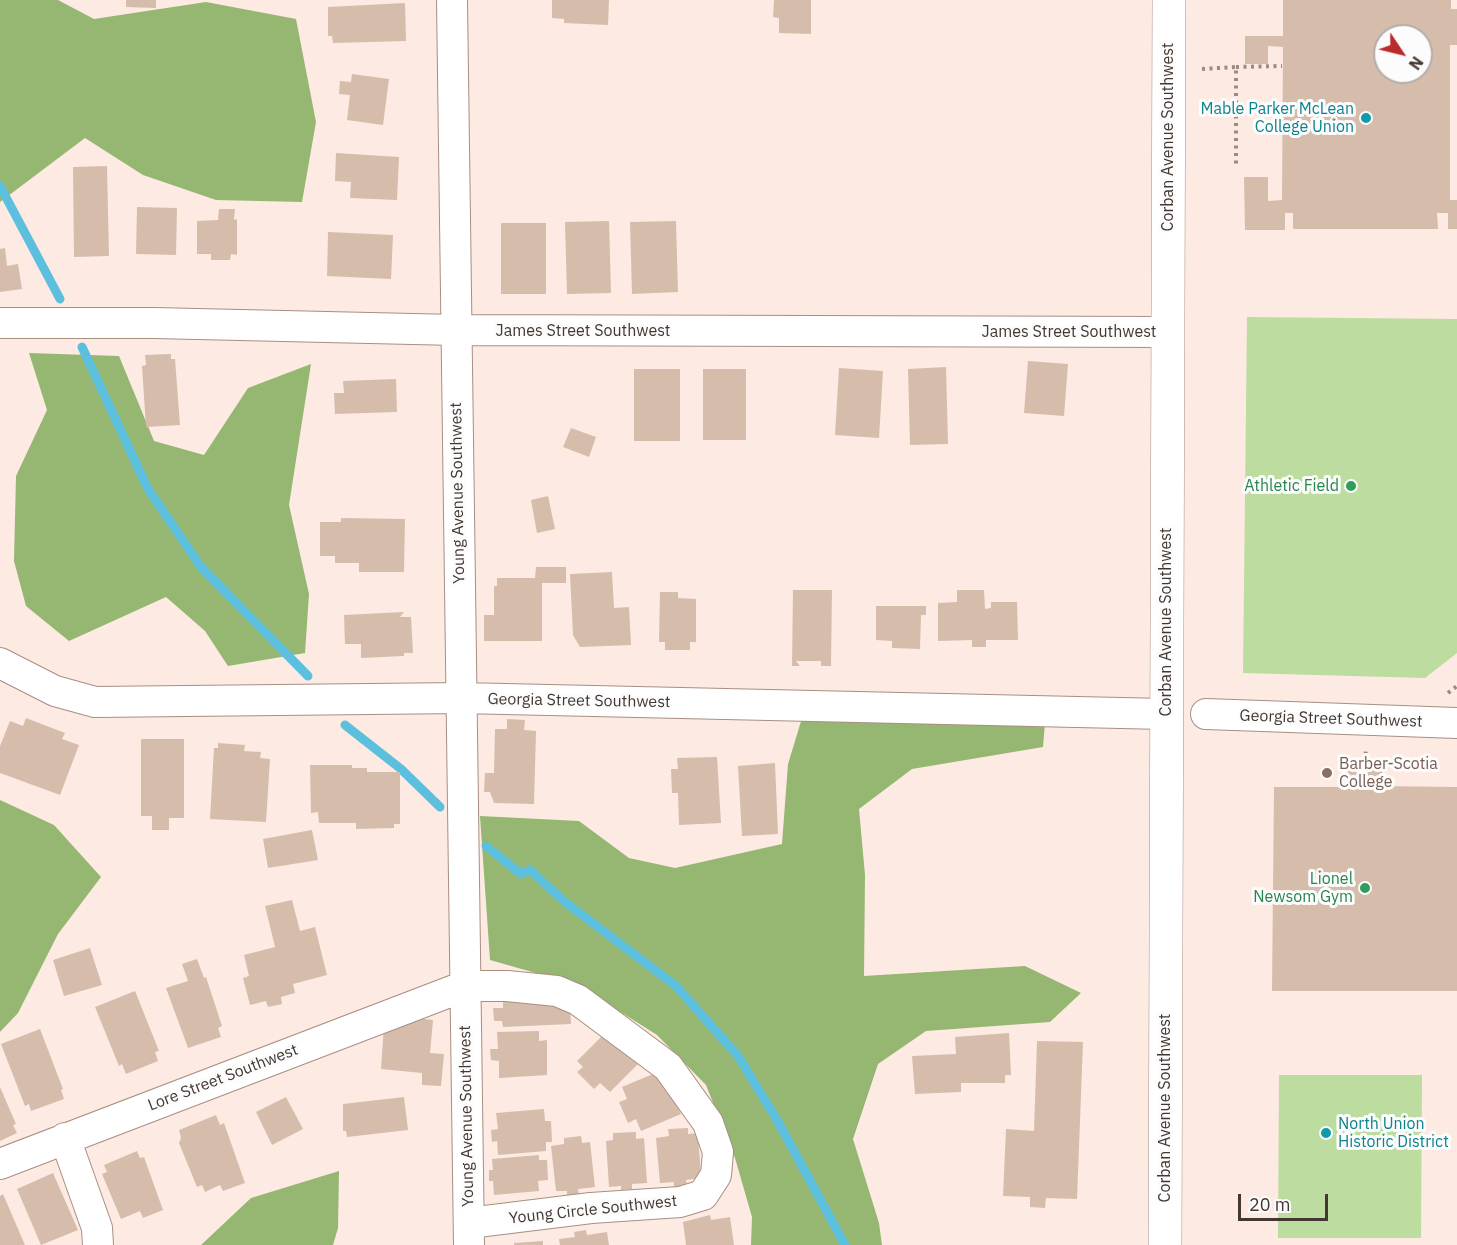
<!DOCTYPE html>
<html>
<head>
<meta charset="utf-8">
<style>
  body { margin:0 }
  #map { position:relative; width:1457px; height:1245px; overflow:hidden; background:#fdeae2; font-family:"IBM Plex Sans",sans-serif }
  canvas { display:block }
  .north { position:absolute; left:1373px; top:24px; width:60px; height:60px; box-sizing:border-box; background:#fcfcfc; border:2px solid #b2adab; border-radius:50%; rotate:125deg; font-size:16px; font-weight:700; line-height:24px; text-align:center; color:#433732 }
  .north::after { content:''; display:block; margin:auto; width:21px; height:27px; background:#ba2b2c; clip-path:polygon(50% 0,100% 100%,50% 72%,0 100%) }
  .scale { position:absolute; left:1238px; top:1194px; width:90px; height:27px; box-sizing:border-box; border:3px solid #433732; border-top:0; padding-left:8px; font-size:18px; line-height:21px; white-space:nowrap; color:#433732; -webkit-text-stroke:4px #fcfcfc; paint-order:stroke }
</style>
</head>
<body>
<div id="map">
<canvas width="1457" height="1245"></canvas>
<div class="north">N</div>
<div class="scale">20 m</div>
</div>
<script>
const ctx = document.querySelector('canvas').getContext('2d');
ctx.lineJoin = 'round';
function fill(path, color) {
  ctx.fillStyle = color;
  ctx.fill(path, 'evenodd');
}
function toPath(rows) {
  const path = new Path2D();
  for (const r of rows) {
    path.moveTo(r[0], r[1]);
    for (let i = 2; i < r.length; i += 2) path.lineTo(r[i], r[i + 1]);
  }
  return path;
}
function strokePath(path, color, width, dash) {
  ctx.strokeStyle = color;
  ctx.lineWidth = width;
  ctx.lineCap = dash ? 'butt' : 'round';
  ctx.setLineDash(dash || []);
  ctx.stroke(path);
}
function drawText(font, color, halo, rows, align = 'center') {
  ctx.font = font + ' "IBM Plex Sans",sans-serif';
  ctx.lineWidth = 6;
  ctx.setLineDash([]);
  ctx.textBaseline = 'middle';
  ctx.strokeStyle = halo;
  ctx.fillStyle = color;
  for (const [text, x, y, turn = 0] of rows) {
    ctx.save();
    ctx.translate(x, y);
    ctx.rotate((+turn || 0) * Math.PI / 180);
    ctx.textAlign = isNaN(turn) ? turn : align;
    if (halo) ctx.strokeText(text, 0, 0);
    ctx.fillText(text, 0, 0);
    ctx.restore();
  }
}
const green = toPath([
  [1247,317,1457,319,1457,653,1425,678,1243,673],
  [1279,1075,1422,1075,1421,1238,1278,1238]
]);
const forest = toPath([
  [0,0,58,0,94,19,206,2,296,19,316,122,302,202,216,200,143,175,85,138,0,202],
  [29,353,119,356,154,441,204,455,248,388,311,364,289,505,309,594,305,653,228,666,205,631,166,597,69,641,26,606,14,561,16,476,47,410],
  [802,718,1045,723,1043,747,912,769,859,809,865,875,864,976,1025,966,1081,993,1050,1022,926,1031,878,1064,853,1139,879,1223,882,1245,751,1245,752,1217,735,1158,706,1085,657,1035,578,985,490,960,480,816,579,821,629,858,675,868,782,844,788,764],
  [0,800,54,825,101,877,58,934,18,1013,0,1032],
  [339,1171,338,1228,333,1245,201,1245,251,1198]
]);
const stream = toPath([
  [0,186,60,299],
  [82,347,148,489,201,567,308,676],
  [345,725,401,769,440,807],
  [486,846,521,874,530,870,565,902,676,986,738,1056,777,1120,845,1245]
]);
const building = toPath([
  [126,0,156,0,156,8,126,7],
  [552,0,609,0,608,25,564,23,564,19,552,18],
  [774,0,811,0,811,34,779,33,779,18,773,17],
  [1283,0,1451,0,1451,9,1457,9,1457,45,1450,45,1450,200,1457,200,1457,229,1448,229,1448,213,1437,213,1438,229,1293,229,1293,213,1285,213,1285,230,1245,230,1244,177,1268,177,1268,201,1282,200,1283,47,1268,46,1268,64,1245,64,1245,36,1283,36],
  [1385,36,1421,36,1421,72,1385,72],
  [405,3,406,41,333,43,332,36,328,36,328,7],
  [352,74,389,79,383,125,347,120,350,95,339,94,340,81,351,82],
  [336,153,399,157,397,200,350,198,351,182,335,181],
  [107,166,109,256,74,257,73,167],
  [137,207,177,208,176,255,136,254],
  [219,209,235,209,234,220,237,219,237,255,231,254,230,260,211,260,211,254,197,254,197,221,218,220],
  [609,221,611,293,567,294,565,222],
  [676,221,678,292,632,294,630,222],
  [501,223,546,223,546,294,501,294],
  [328,232,393,235,391,279,327,276],
  [5,248,7,266,18,264,22,289,0,292,0,249],
  [171,354,171,359,175,359,180,425,146,427,142,366,146,365,145,355],
  [1028,361,1068,364,1064,416,1024,413],
  [946,367,948,444,910,445,908,369],
  [839,368,883,371,879,438,835,435],
  [634,369,680,369,680,441,634,441],
  [703,369,746,369,746,440,703,440],
  [396,379,397,412,335,414,334,393,344,393,343,381],
  [571,428,596,437,589,457,563,447],
  [548,496,555,529,537,533,531,500],
  [341,518,405,519,404,572,359,572,359,563,335,563,335,556,320,556,320,522,341,522],
  [536,567,566,567,566,583,542,583,542,641,484,641,484,615,494,615,494,586,497,586,497,578,535,578],
  [612,572,614,608,629,607,631,645,580,647,573,635,570,574],
  [793,590,832,590,831,666,821,666,821,661,796,661,800,666,792,666],
  [957,590,984,590,985,609,991,608,991,602,1017,602,1018,640,986,640,986,647,972,647,972,640,938,641,938,603,957,602],
  [660,592,678,592,678,598,696,599,696,642,690,642,690,650,665,650,665,642,659,642],
  [876,606,926,606,926,615,921,615,920,649,892,648,892,641,876,640],
  [404,612,400,617,411,617,413,653,404,653,404,656,361,658,361,644,345,644,344,615],
  [26,718,65,733,62,739,79,745,60,795,0,773,0,746,10,721,23,726],
  [507,719,525,720,524,730,536,731,534,804,494,803,490,792,484,792,485,773,494,773,495,729,507,729],
  [141,739,184,739,184,818,169,818,169,830,152,830,152,816,141,816],
  [218,743,245,745,244,751,261,752,260,758,270,759,266,822,210,819,214,748,218,748],
  [717,757,721,823,679,825,678,793,672,793,671,769,678,769,677,758],
  [1382,762,1382,778,1375,778,1375,786,1457,787,1457,991,1272,991,1274,787,1354,787,1355,779,1348,779,1348,763],
  [775,763,778,834,742,836,738,766],
  [310,765,352,765,352,768,367,768,367,772,400,772,400,824,394,824,394,828,356,829,356,823,319,823,318,812,311,813],
  [312,830,318,860,268,868,263,839],
  [292,900,300,931,315,927,327,975,293,984,295,993,281,997,282,1004,268,1007,266,1001,250,1005,243,978,249,976,244,955,275,947,265,906],
  [90,948,102,985,64,996,53,960],
  [197,959,204,978,206,977,222,1026,218,1028,221,1037,188,1048,166,988,188,981,182,964],
  [135,991,159,1051,155,1052,158,1061,126,1074,122,1064,119,1066,95,1007],
  [551,999,570,1006,571,1024,503,1027,502,1021,494,1021,493,1008,503,1008,503,1002],
  [406,1017,433,1020,430,1053,444,1054,441,1086,422,1085,422,1073,381,1069,384,1024,406,1026],
  [40,1029,63,1089,61,1090,64,1099,31,1111,29,1104,25,1106,1,1044],
  [539,1031,539,1041,547,1040,547,1075,499,1078,499,1061,491,1060,490,1049,498,1049,497,1032],
  [607,1031,640,1062,610,1092,600,1083,594,1089,577,1072,583,1067,577,1061],
  [1009,1033,1011,1075,1005,1075,1005,1083,961,1083,961,1092,915,1094,912,1056,956,1054,955,1037],
  [1037,1041,1083,1042,1077,1199,1046,1198,1045,1208,1030,1207,1030,1197,1003,1196,1006,1129,1034,1131],
  [660,1071,681,1114,641,1131,636,1119,628,1123,619,1102,627,1099,622,1087],
  [0,1087,16,1124,13,1125,17,1133,0,1141],
  [286,1097,303,1129,272,1145,256,1112],
  [404,1097,408,1130,347,1137,346,1131,343,1131,343,1104],
  [544,1109,545,1121,551,1121,552,1142,546,1142,546,1151,498,1155,497,1141,492,1142,491,1130,498,1129,496,1113],
  [216,1115,220,1125,224,1123,245,1183,223,1191,220,1185,205,1192,202,1185,197,1187,179,1143,181,1138,179,1130],
  [688,1128,688,1134,698,1133,701,1178,686,1180,687,1186,674,1187,674,1182,660,1183,656,1138,669,1136,668,1129],
  [636,1132,636,1139,644,1138,647,1183,632,1184,632,1189,621,1190,621,1186,609,1187,606,1141,613,1140,613,1133],
  [581,1136,582,1143,590,1142,595,1187,578,1189,579,1194,567,1195,567,1191,556,1191,551,1146,564,1144,564,1138],
  [137,1151,140,1158,144,1157,163,1210,143,1218,140,1211,121,1219,102,1174,107,1172,104,1165],
  [539,1155,539,1160,547,1160,548,1180,538,1181,539,1191,494,1195,493,1181,489,1181,489,1170,493,1170,492,1159],
  [53,1173,78,1230,41,1245,17,1189],
  [3,1194,25,1245,0,1245,0,1196],
  [710,1215,711,1220,730,1217,734,1245,686,1245,683,1222],
  [586,1230,587,1235,607,1232,609,1245,560,1245,559,1239,575,1237,574,1232],
  [543,1241,543,1245,514,1245,514,1243]
]);
const path = toPath([
  [1236,67,1282,66],
  [1202,69,1236,67,1236,165],
  [1448,693,1457,686],
  [1365,762,1366,748]
]);
const minor = toPath([
  [452,0,469,1245],
  [0,323,154,323,456,330,1166,332],
  [0,663,55,691,95,702,461,698,1165,714],
  [1206,714,1457,723],
  [65,1138,97,1228,98,1245],
  [0,1164,465,986,507,986,557,991,578,1000,668,1067,708,1123,718,1152,716,1175,703,1195,680,1202,591,1208,469,1223]
]);
const tertiary = toPath([
  [1165,1245,1169,0]
]);
const markers = [
  [1366,118,6,"#0f9aa8"],
  [1351,486,6,"#2e9e5b"],
  [1327,773,6,"#8d6e63"],
  [1365,888,6,"#2e9e5b"],
  [1326,1133,6,"#0f9aa8"]
];
const cultureNames = [
  ["Mable Parker McLean",1354,109],
  ["College Union",1354,127],
  ["North Union",1338,1124,"left"],
  ["Historic District",1338,1142,"left"]
];
const streetNames = [
  ["Corban Avenue Southwest",1168,137,-90],
  ["James Street Southwest",583,331],
  ["James Street Southwest",1069,332],
  ["Young Avenue Southwest",458,493,-91],
  ["Corban Avenue Southwest",1166,622,-90],
  ["Georgia Street Southwest",579,701,1],
  ["Georgia Street Southwest",1331,719,2],
  ["Lore Street Southwest",223,1078,-21],
  ["Corban Avenue Southwest",1165,1108,-90],
  ["Young Avenue Southwest",467,1116,-91],
  ["Young Circle Southwest",593,1210,-6]
];
const leisureNames = [
  ["Athletic Field",1339,486],
  ["Lionel",1353,879],
  ["Newsom Gym",1353,897]
];
const educationNames = [
  ["Barber-Scotia",1339,764],
  ["College",1339,782]
];
fill(green, '#bddc9f');
fill(forest, '#95b772');
strokePath(stream, '#5cbfdd', 9);
fill(building, '#d6bdab');
strokePath(minor, '#a98e82', 32);
strokePath(tertiary, '#a98e82', 34);
strokePath(path, '#9a8b84', 4, [3, 4.5]);
strokePath(minor, '#fff', 30);
strokePath(tertiary, '#fff', 33);
for (const [x, y, r, color] of markers) {
  const dot = new Path2D();
  dot.arc(x, y, r, 0, 2 * Math.PI);
  ctx.fillStyle = color;
  ctx.fill(dot);
  strokePath(dot, '#fcfcfc', 2);
}
drawText('16px', '#0d838f', '#fcfcfc', cultureNames, 'right');
drawText('16px', '#433732', '#fcfcfc', streetNames);
drawText('16px', '#27864d', '#fcfcfc', leisureNames, 'right');
drawText('16px', '#785e54', '#fcfcfc', educationNames, 'left');
</script>
</body>
</html>
